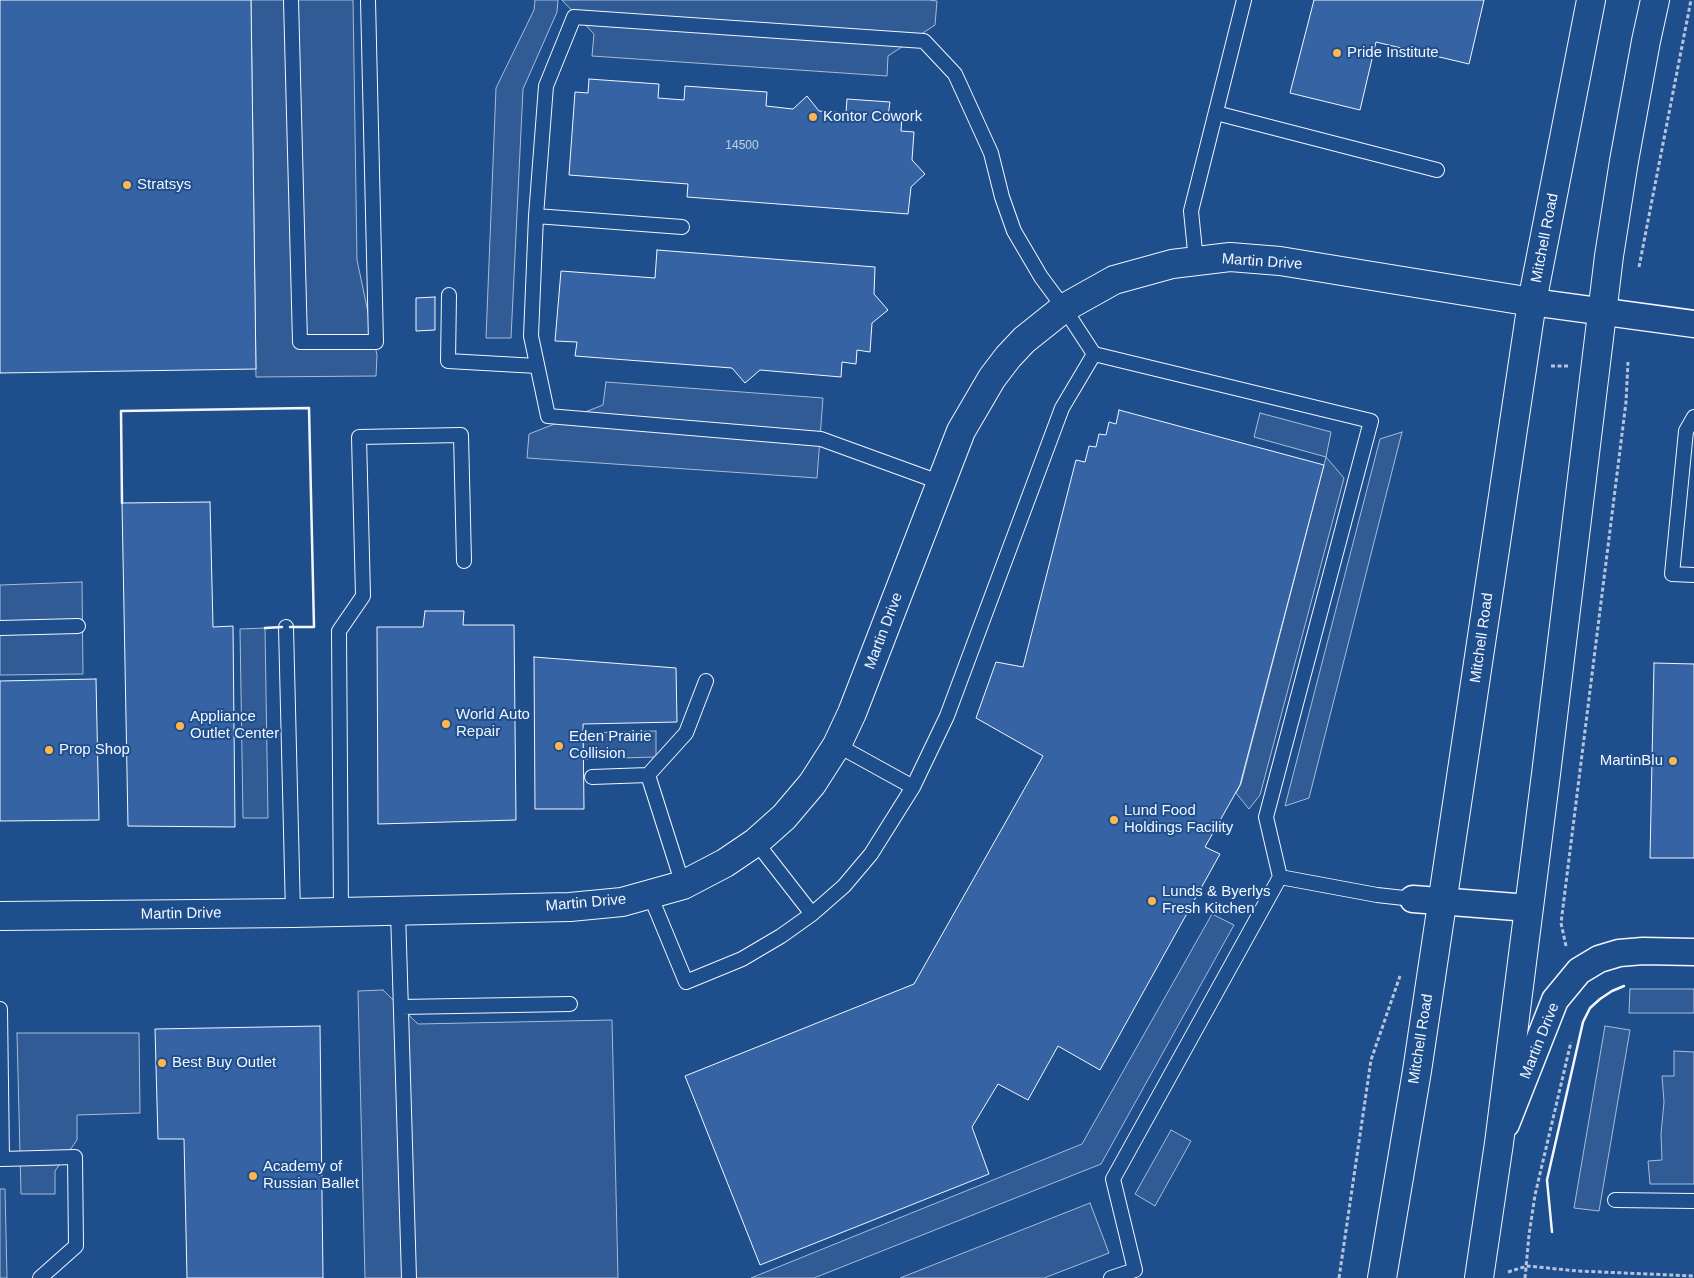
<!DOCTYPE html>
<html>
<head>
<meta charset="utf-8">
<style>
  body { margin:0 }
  canvas { display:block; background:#1f4e8c }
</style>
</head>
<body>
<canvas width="1694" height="1278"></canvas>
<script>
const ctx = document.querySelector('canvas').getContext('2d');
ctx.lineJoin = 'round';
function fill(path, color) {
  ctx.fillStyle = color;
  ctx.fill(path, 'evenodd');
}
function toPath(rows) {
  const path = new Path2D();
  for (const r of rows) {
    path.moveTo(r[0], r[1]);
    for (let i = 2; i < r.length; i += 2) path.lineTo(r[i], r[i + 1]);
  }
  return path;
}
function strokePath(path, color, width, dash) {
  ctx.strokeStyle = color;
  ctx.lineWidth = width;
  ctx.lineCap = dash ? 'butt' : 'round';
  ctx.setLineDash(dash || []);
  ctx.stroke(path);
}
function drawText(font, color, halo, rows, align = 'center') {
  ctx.font = font + ' Arial,sans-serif';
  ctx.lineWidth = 4;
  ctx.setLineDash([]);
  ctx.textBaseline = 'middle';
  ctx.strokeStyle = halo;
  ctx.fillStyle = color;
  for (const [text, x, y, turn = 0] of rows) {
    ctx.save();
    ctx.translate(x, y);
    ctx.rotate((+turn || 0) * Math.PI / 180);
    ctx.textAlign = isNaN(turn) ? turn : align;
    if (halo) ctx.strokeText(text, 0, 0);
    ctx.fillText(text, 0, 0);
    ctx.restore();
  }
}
const built = toPath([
  [251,0,353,0,357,260,377,355,376,376,256,377,251,0],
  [535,0,558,0,557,12,523,89,511,338,486,338,496,88,534,10,535,0],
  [562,0,929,0,937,1,935,25,888,56,887,76,592,56,594,34,562,0],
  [606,382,823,398,817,478,527,458,529,434,603,405,606,382],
  [1260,413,1331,432,1326,457,1344,478,1260,795,1249,809,1236,793,1241,784,1326,457,1254,437,1260,413],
  [1402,432,1309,798,1285,806,1380,439,1402,432],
  [82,582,83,674,0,675,0,585,82,582],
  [265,628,268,818,243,818,240,629,265,628],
  [656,731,656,757,583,759,583,733,656,731],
  [1212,914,1234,925,1101,1164,814,1278,751,1278,1082,1144,1212,914],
  [1630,989,1694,989,1694,1013,1629,1013,1630,989],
  [383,990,418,1024,612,1020,618,1278,365,1278,358,991,383,990],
  [1605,1026,1630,1030,1599,1211,1574,1208,1605,1026],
  [17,1033,139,1033,140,1113,77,1115,77,1140,55,1171,55,1194,21,1194,17,1033],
  [1674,1051,1694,1052,1694,1184,1650,1184,1648,1161,1662,1160,1661,1134,1664,1102,1662,1076,1674,1076,1674,1051],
  [1171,1130,1191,1141,1155,1206,1135,1194,1171,1130],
  [0,1189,5,1189,7,1278,0,1278,0,1189],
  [1090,1203,1109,1253,1044,1278,900,1278,1090,1203]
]);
const building = toPath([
  [0,0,251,0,256,369,0,373,0,0],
  [1314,0,1484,0,1469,64,1376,42,1360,110,1290,93,1314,0],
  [589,79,659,84,658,98,684,100,685,86,767,92,766,106,793,109,807,96,819,111,846,113,847,99,890,102,888,116,902,118,901,131,914,132,912,160,925,174,911,187,908,214,687,197,688,184,569,175,575,92,588,93,589,79],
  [657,250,875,267,874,294,888,310,872,323,870,352,857,350,856,364,842,362,841,377,760,370,745,383,732,368,575,356,577,342,555,341,561,271,655,278,657,250],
  [435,297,435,330,416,331,416,298,435,297],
  [1119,410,1324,465,1240,785,1205,847,1220,854,1100,1070,1058,1046,1028,1100,998,1084,972,1127,989,1174,760,1265,685,1076,914,984,1043,756,976,718,996,662,1023,667,1076,460,1085,462,1089,446,1096,447,1099,434,1106,435,1109,422,1116,424,1119,410],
  [210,502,213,627,233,626,235,827,128,826,122,503,210,502],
  [425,611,464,611,463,625,514,625,516,820,378,824,377,627,423,627,425,611],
  [534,657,676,668,677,722,583,724,584,809,535,809,534,657],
  [1654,663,1694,664,1694,858,1650,858,1654,663],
  [96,679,99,820,0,821,0,681,96,679],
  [320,1026,323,1278,187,1278,184,1139,158,1139,155,1029,320,1026]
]);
const path = toPath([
  [1639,267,1691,0],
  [1551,366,1568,366],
  [1566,946,1561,923,1626,402,1628,362],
  [1508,1272,1527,1266,1578,1271,1694,1276],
  [1339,1278,1371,1060,1400,976],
  [1525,1278,1529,1235,1535,1195,1571,1042]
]);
const service = toPath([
  [291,0,300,342,376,342,368,0],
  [1216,113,1437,170],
  [536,216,546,86,574,17,924,41,955,74,991,153,1002,197,1014,231,1041,277,1064,308,1094,354,1371,421,1266,817,1280,877,1113,1179,1135,1270,1111,1278],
  [682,227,536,216,531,336,548,416,821,439,942,483],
  [1196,261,1191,211,1244,0],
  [449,295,448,361,537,366],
  [1694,417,1686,431,1672,574,1694,575],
  [286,627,293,913],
  [0,628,78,626],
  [837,745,913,787],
  [592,777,648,775],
  [756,842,812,914],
  [1280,877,1377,895,1413,899],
  [683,885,648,775,686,733,706,681],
  [650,895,686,982,742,959,781,936,812,914,844,886,871,854,913,787,947,716,1062,408,1094,354],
  [398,911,409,1278],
  [341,912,339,631,363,596,359,437,461,435,464,561],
  [401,1007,570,1004],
  [0,1009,2,1159,0,1159],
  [2,1159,75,1157,76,1246,40,1278],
  [1615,1200,1694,1201]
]);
const minor = toPath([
  [1532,302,1694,324],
  [1413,899,1529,908],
  [1506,1124,1555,1000,1579,971,1599,959,1619,953,1643,951,1694,952]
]);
const tertiary = toPath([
  [0,916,293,913,570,907,622,902,683,885,725,863,756,842,784,817,812,784,837,745,852,713,961,431,992,378,1008,357,1024,340,1064,308,1114,280,1172,264,1230,257,1280,261,1532,302]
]);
const secondary = toPath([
  [1382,1278,1417,1071,1532,302,1591,0],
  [1479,1278,1499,1143,1546,774,1609,256,1624,161,1646,41,1655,0]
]);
const wall = toPath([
  [122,503,121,411,309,408,314,627,290,627],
  [265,628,282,627],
  [1552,1232,1547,1180,1583,1022,1590,1008,1600,999,1612,991,1624,986]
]);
const markers = [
  [1337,53,5,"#ffb74d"],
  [813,117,5,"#ffb74d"],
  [127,185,5,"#ffb74d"],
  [446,724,5,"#ffb74d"],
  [180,726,5,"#ffb74d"],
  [559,746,5,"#ffb74d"],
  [49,750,5,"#ffb74d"],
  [1673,761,5,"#ffb74d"],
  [1114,820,5,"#ffb74d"],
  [1152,901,5,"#ffb74d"],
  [162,1063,5,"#ffb74d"],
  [253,1176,5,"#ffb74d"]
];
const numberNames = [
  ["14500",742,146]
];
const poiNames = [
  ["Pride Institute",1347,53],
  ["Kontor Cowork",823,117],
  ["Stratsys",137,185],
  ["World Auto",456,715],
  ["Repair",456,732],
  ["Appliance",190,717],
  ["Outlet Center",190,734],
  ["Eden Prairie",569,737],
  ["Collision",569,754],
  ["Prop Shop",59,750],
  ["MartinBlu",1663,761,"right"],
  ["Lund Food",1124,811],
  ["Holdings Facility",1124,828],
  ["Lunds & Byerlys",1162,892],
  ["Fresh Kitchen",1162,909],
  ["Best Buy Outlet",172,1063],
  ["Academy of",263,1167],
  ["Russian Ballet",263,1184]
];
const streetNames = [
  ["Mitchell Road",1545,238,-79],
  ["Martin Drive",1262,262,4],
  ["Martin Drive",884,631,-69],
  ["Mitchell Road",1482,638,-82],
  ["Martin Drive",586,903,-5],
  ["Martin Drive",181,914,-1],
  ["Mitchell Road",1421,1039,-81],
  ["Martin Drive",1540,1041,-68]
];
fill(built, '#305b95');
strokePath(built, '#a8bbd7', 1);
fill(building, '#3563a3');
strokePath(building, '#f2f6ff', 1);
strokePath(service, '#f2f6ff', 16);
strokePath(minor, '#f2f6ff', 29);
strokePath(tertiary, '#f2f6ff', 30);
strokePath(secondary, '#f2f6ff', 30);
strokePath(path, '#b3c4dc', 3, [4, 2.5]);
strokePath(service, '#1f4e8c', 14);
strokePath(minor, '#1f4e8c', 26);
strokePath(tertiary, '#1f4e8c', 28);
strokePath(secondary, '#1f4e8c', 28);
strokePath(wall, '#f2f6ff', 2.5);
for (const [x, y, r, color] of markers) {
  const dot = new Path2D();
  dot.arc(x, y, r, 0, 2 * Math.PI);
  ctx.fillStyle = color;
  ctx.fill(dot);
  strokePath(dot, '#1f4e8c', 2);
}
drawText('12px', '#c3d1e8', null, numberNames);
drawText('15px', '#f2f6ff', '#1f4e8c', poiNames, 'left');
drawText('15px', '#f2f6ff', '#1f4e8c', streetNames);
</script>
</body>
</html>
